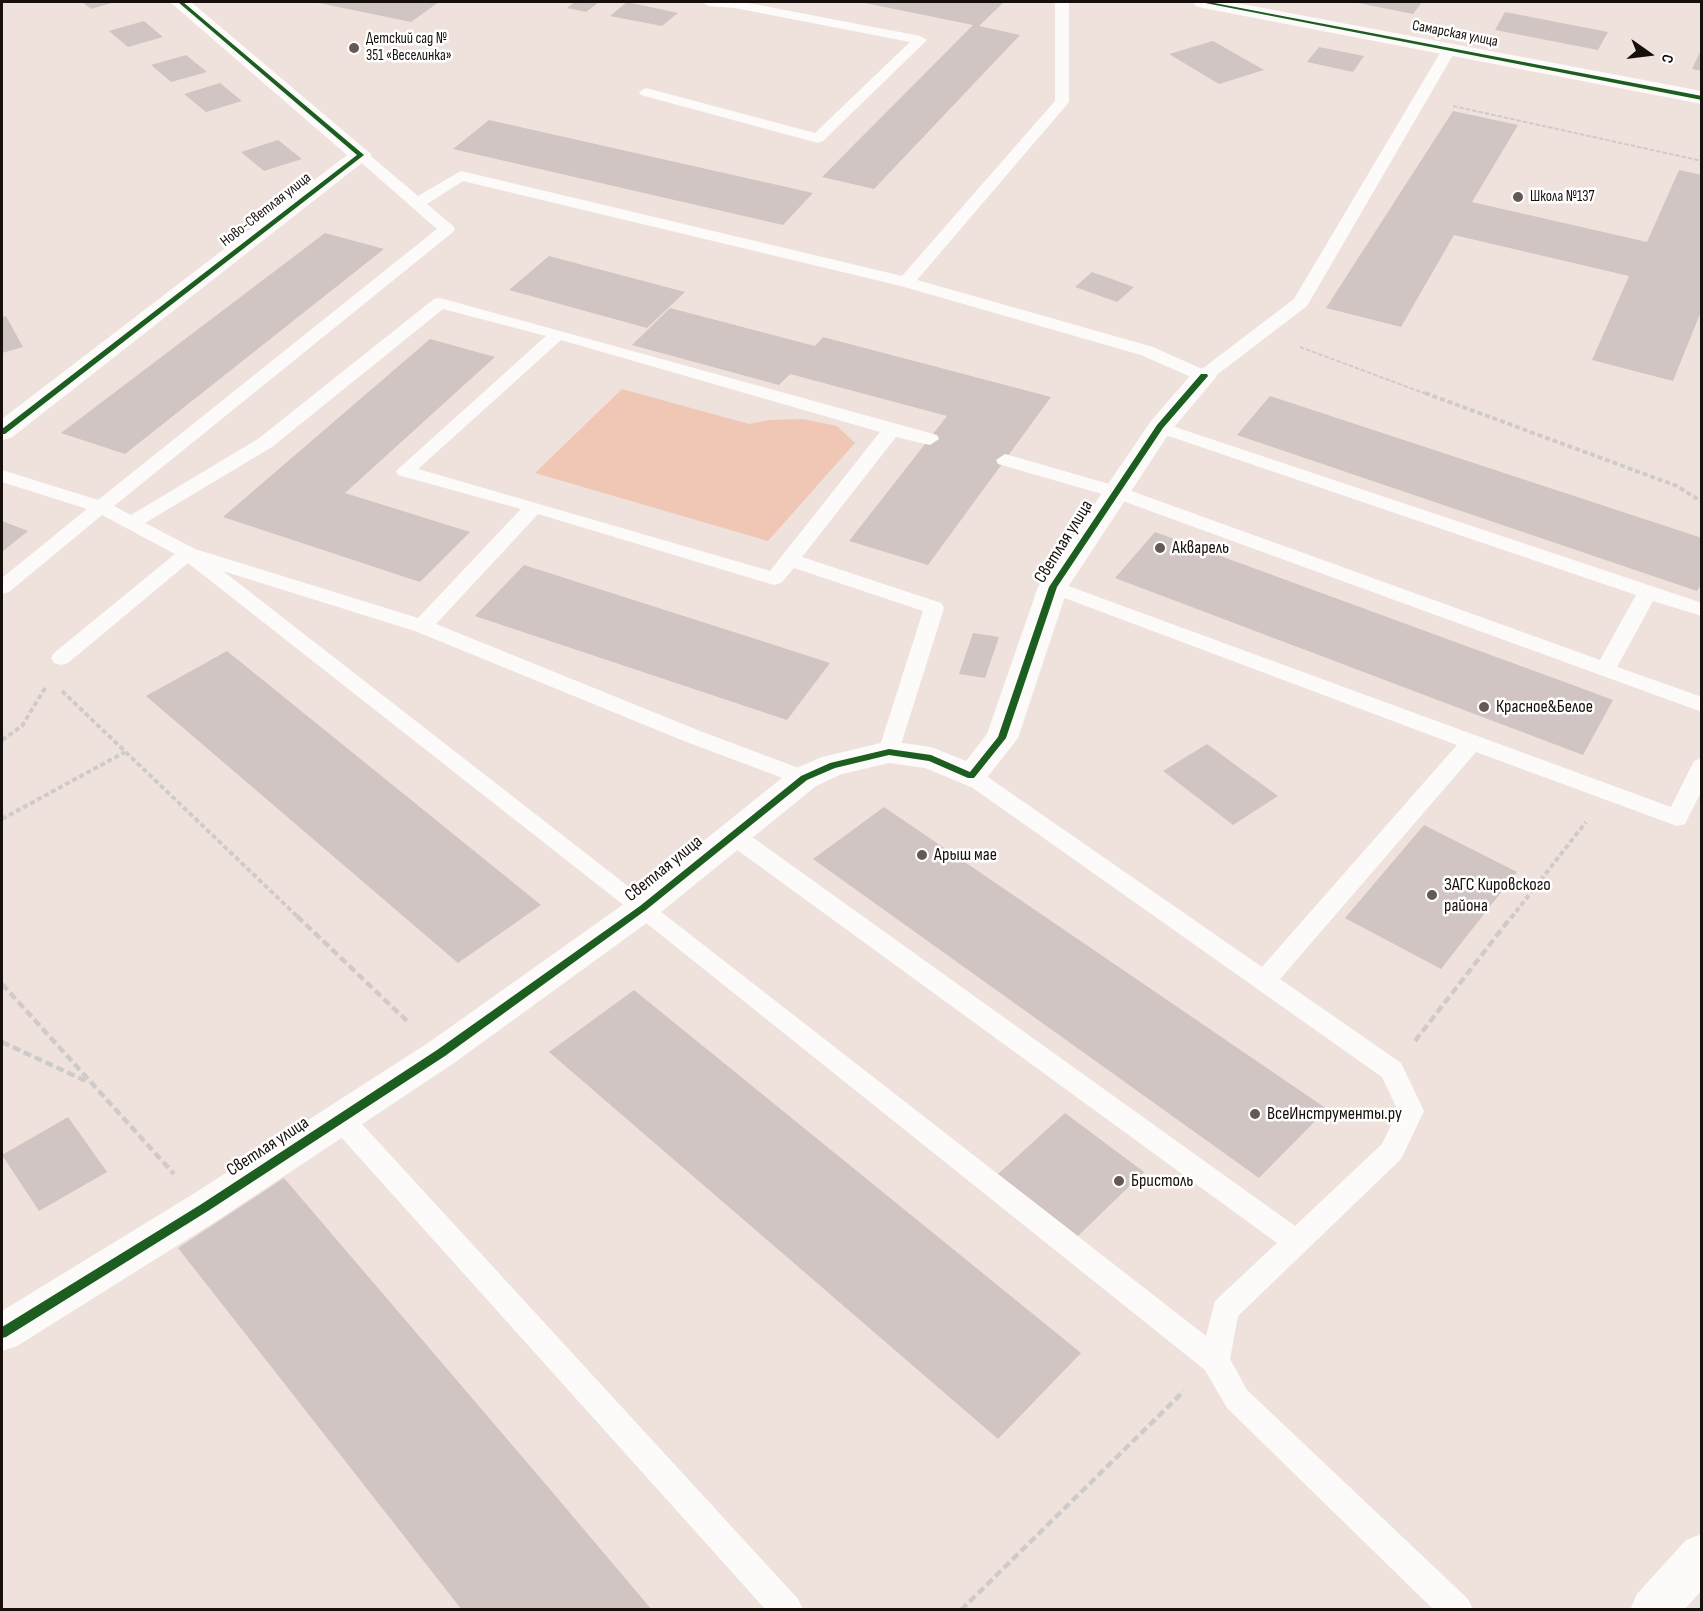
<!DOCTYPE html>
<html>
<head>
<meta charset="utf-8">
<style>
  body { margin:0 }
  #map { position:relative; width:1703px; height:1611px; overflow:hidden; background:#efe2dd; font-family:"Sofia Sans Condensed",sans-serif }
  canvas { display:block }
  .frame { position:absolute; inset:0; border:3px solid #170f0c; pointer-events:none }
  .north { position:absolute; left:1619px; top:24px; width:60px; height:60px; -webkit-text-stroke:4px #fff; paint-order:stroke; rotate:104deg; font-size:16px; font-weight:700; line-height:24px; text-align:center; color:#170f0c }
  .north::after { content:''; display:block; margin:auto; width:21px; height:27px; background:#170f0c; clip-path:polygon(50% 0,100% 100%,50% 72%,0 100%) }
</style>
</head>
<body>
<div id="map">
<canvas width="1703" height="1611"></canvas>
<div class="frame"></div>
<div class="north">С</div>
</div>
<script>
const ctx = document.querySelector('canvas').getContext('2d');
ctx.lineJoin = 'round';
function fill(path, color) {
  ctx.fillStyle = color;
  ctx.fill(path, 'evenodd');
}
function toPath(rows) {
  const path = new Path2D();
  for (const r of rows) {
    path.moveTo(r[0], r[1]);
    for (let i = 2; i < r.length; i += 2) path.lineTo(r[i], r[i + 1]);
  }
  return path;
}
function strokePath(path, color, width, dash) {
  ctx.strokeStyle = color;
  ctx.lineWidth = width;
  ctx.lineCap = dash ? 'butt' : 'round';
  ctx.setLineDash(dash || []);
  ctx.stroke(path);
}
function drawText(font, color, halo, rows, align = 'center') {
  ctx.font = font + ' "Sofia Sans Condensed",sans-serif';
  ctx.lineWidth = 5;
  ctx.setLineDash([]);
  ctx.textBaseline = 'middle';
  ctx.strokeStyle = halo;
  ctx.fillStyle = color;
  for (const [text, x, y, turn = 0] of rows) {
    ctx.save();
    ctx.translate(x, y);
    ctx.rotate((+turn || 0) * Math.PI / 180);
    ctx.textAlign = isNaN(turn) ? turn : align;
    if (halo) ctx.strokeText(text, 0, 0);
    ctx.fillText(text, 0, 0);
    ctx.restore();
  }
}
const green = toPath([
  [622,389,749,424,769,420,803,419,837,426,855,443,768,541,535,473]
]);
const building = toPath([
  [82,2,115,2,91,9],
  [314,2,439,2,411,22],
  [575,2,599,2,586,12,567,8],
  [627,2,678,13,662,26,610,16],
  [860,2,1004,2,979,26,1020,35,874,189,822,177,973,25],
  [1353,2,1422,2,1413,14],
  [1505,12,1608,32,1598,50,1495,30],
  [144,21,163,37,128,47,109,31],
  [1213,41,1264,70,1219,84,1169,54],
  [1319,47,1364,56,1353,72,1307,62],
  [1702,48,1702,71,1692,69],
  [186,55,207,72,171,82,151,65],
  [220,83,242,101,206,112,184,94],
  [1453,111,1518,125,1472,202,1647,242,1679,170,1702,175,1702,309,1673,381,1592,360,1629,276,1454,235,1401,327,1326,308],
  [489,120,813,193,783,225,453,149],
  [278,140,302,159,264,171,241,152],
  [325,233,384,249,125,454,61,433],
  [549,256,685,292,647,328,509,290],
  [1092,272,1134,287,1117,302,1075,287],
  [670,308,815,346,823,337,1051,397,928,565,849,541,947,416,790,374,779,385,632,345],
  [6,316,23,347,2,353,2,317],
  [430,339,495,357,345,493,470,532,420,582,223,517],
  [1270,396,1702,538,1702,583,1697,591,1237,435],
  [2,521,28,531,2,552],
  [1155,532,1570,684,1613,700,1583,755,1115,578],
  [524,565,762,641,830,663,787,720,475,616],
  [973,633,999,637,985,678,959,674],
  [227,651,426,812,541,905,458,963,146,696],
  [1207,744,1241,769,1278,796,1233,825,1163,771],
  [884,807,1327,1109,1259,1178,813,859],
  [1424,825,1517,872,1441,969,1345,918],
  [634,990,1081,1353,998,1439,549,1052],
  [1065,1113,1144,1172,1078,1236,998,1174],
  [68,1117,107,1172,39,1211,2,1155],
  [284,1178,548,1487,652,1610,462,1610,178,1248]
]);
const pathFar2 = toPath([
  [1453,106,1702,161],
  [1300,347,1429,395]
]);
const pathFar1 = toPath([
  [1425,393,1677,486,1702,502],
  [62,691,299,918],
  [2,740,22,726,45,688],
  [2,819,125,752],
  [1511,918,1586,822]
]);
const path = toPath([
  [297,916,408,1022],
  [2,984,174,1174],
  [1415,1041,1512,916],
  [2,1042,88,1082],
  [961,1610,1184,1391]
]);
const lane = toPath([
  [702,2,743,2,920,36,927,40,823,141,818,143,641,95,639,92,646,88,815,133,910,42,735,8,708,6,702,2],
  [1055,2,1069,2,1069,102,917,280,1153,347,1202,369,1294,299,1443,48,1450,44,1457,48,1307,306,1210,380,1198,380,1141,355,901,286,463,181,427,204,453,226,455,229,453,232,114,506,131,515,258,439,434,299,440,298,937,435,939,439,930,445,896,437,802,557,941,603,944,608,897,757,889,760,881,757,878,752,923,611,794,568,781,583,774,585,538,514,436,624,700,731,812,773,815,778,812,783,804,786,684,741,415,631,223,571,1206,1336,1215,1301,1277,1243,725,841,722,835,725,829,733,827,741,829,1295,1226,1382,1144,1398,1111,1382,1077,963,781,960,776,963,771,971,768,979,771,1262,967,1457,745,1046,591,1043,587,1046,583,1060,583,1671,807,1694,761,1702,758,1702,790,1685,824,1677,826,1476,752,1280,979,1401,1063,1424,1111,1401,1159,1238,1316,1230,1359,1247,1390,1468,1599,1473,1610,1434,1610,1227,1408,1205,1370,635,914,188,563,68,663,61,665,54,663,51,658,54,653,175,554,102,515,9,592,2,594,2,578,87,509,2,482,2,470,98,500,437,229,356,158,353,155,356,152,366,152,418,196,461,171,902,276,1055,101,1055,2],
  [443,309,546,336,396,471,398,475,521,509,418,618,195,549,145,523,272,447,443,309],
  [561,340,880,432,770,571,418,469,561,340],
  [1160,422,1702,603,1702,616,1653,601,1617,667,1702,697,1702,712,1109,496,998,464,996,460,1005,454,1123,488,1600,660,1636,595,1154,431,1151,427,1160,422],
  [341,1108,350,1111,798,1599,803,1610,766,1610,332,1127,328,1119,332,1111,341,1108]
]);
const street = toPath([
  [170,2,191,2,372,155,11,438,2,440,2,419,347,155,170,2],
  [1193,2,1231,2,1702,91,1702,104,1203,8,1196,6,1193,2],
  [1204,368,1213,370,1217,376,1170,432,1068,587,1018,738,982,784,971,787,925,768,889,763,842,774,816,786,655,917,454,1063,218,1220,17,1346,2,1351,2,1311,190,1196,428,1043,631,899,792,770,822,757,889,741,931,747,966,761,987,734,1038,587,1151,421,1195,370,1204,368]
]);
const primary = toPath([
  [1702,1534,1702,1590,1684,1610,1630,1610,1637,1594,1686,1540,1702,1534]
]);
const cycleway = toPath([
  [178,2,183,2,364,155,5,434,2,434,2,429,357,155,178,2],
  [1200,2,1209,2,1702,96,1702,100,1200,2],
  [1201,374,1207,374,1208,376,1163,428,1057,587,1006,738,974,778,968,778,929,761,889,755,835,768,807,780,646,910,445,1056,208,1211,6,1337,2,1338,2,1327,200,1205,437,1050,640,906,801,776,830,763,889,749,931,755,970,772,998,737,1049,587,1157,425,1201,374]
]);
const markers = [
  [354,48,6,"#635955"],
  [1518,197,6,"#635955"],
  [1160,548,6,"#635955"],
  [1484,707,6,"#635955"],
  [922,855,6,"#635955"],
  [1432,895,6,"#635955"],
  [1255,1114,6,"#635955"],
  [1119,1181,6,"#635955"]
];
const farStreetnames = [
  ["Самарская улица",1455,34,11],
  ["Ново-Светлая улица",266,210,-38]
];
const farPoinames = [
  ["Детский сад №",366,39],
  ["351 «Веселинка»",366,56],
  ["Школа №137",1530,197]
];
const streetNames = [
  ["Светлая улица",1064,542,-58],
  ["Светлая улица",664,869,-39],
  ["Светлая улица",268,1147,-33]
];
const poiNames = [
  ["Акварель",1172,548],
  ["Красное&Белое",1496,707],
  ["Арыш мае",934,855],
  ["ЗАГС Кировского",1444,885],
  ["района",1444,906],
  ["ВсеИнструменты.ру",1267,1114],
  ["Бристоль",1131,1181]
];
fill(green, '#f0c7b5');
fill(building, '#d0c5c2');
strokePath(pathFar2, '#cfcbca', 2, [4.5, 2]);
strokePath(pathFar1, '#cfcbca', 4, [5, 3]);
strokePath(path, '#cfcbca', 4.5, [8, 4]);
fill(lane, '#fdfbfa');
fill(street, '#fdfbfa');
fill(primary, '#fdfbfa');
fill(cycleway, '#1b5e20');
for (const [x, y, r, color] of markers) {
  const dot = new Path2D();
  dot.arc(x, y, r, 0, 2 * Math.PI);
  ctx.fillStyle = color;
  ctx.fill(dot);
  strokePath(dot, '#fff', 2);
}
drawText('15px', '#170f0c', '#fff', farStreetnames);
drawText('15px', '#170f0c', '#fff', farPoinames, 'left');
drawText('18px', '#170f0c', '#fff', streetNames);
drawText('18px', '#170f0c', '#fff', poiNames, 'left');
</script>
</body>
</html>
